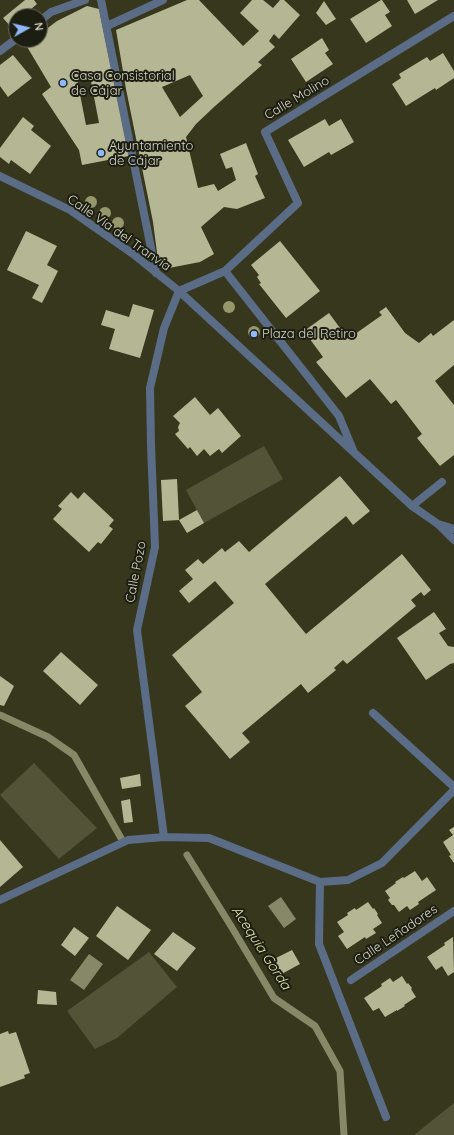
<!DOCTYPE html>
<html>
<head>
<meta charset="utf-8">
<style>
  body { margin:0 }
  #map { position:relative; width:454px; height:1135px; overflow:hidden; background:#36371d; font-family:Quicksand,sans-serif }
  canvas { display:block }
  .north { position:absolute; left:8px; top:8px; width:40px; height:40px; box-sizing:border-box; background:#1d1e12; border:1px solid #67685b; border-radius:50%; rotate:82deg; font-size:11px; font-weight:700; line-height:16px; text-align:center; color:#d7d8c8 }
  .north::after { content:''; display:block; margin:auto; width:14px; height:18px; background:#8fb8fd; clip-path:polygon(50% 0,100% 100%,50% 72%,0 100%) }
</style>
</head>
<body>
<div id="map">
<canvas width="454" height="1135"></canvas>
<div class="north">N</div>
</div>
<script>
const ctx = document.querySelector('canvas').getContext('2d');
ctx.lineJoin = 'round';
function fill(path, color) {
  ctx.fillStyle = color;
  ctx.fill(path, 'evenodd');
}
function toPath(rows) {
  const path = new Path2D();
  for (const r of rows) {
    path.moveTo(r[0], r[1]);
    for (let i = 2; i < r.length; i += 2) path.lineTo(r[i], r[i + 1]);
  }
  return path;
}
function strokePath(path, color, width, dash) {
  ctx.strokeStyle = color;
  ctx.lineWidth = width;
  ctx.lineCap = dash ? 'butt' : 'round';
  ctx.setLineDash(dash || []);
  ctx.stroke(path);
}
function drawText(font, color, halo, rows, align = 'center') {
  ctx.font = font + ' Quicksand,sans-serif';
  ctx.lineWidth = 4;
  ctx.setLineDash([]);
  ctx.textBaseline = 'middle';
  ctx.strokeStyle = halo;
  ctx.fillStyle = color;
  for (const [text, x, y, turn = 0] of rows) {
    ctx.save();
    ctx.translate(x, y);
    ctx.rotate((+turn || 0) * Math.PI / 180);
    ctx.textAlign = isNaN(turn) ? turn : align;
    if (halo) ctx.strokeText(text, 0, 0);
    ctx.fillText(text, 0, 0);
    ctx.restore();
  }
}
const green = toPath([
  [264,446,283,479,204,523,186,490],
  [34,763,97,828,59,859,0,795],
  [149,952,177,987,117,1038,95,1049,67,1011],
  [454,1103,454,1135,414,1135]
]);
const water = toPath([
  [281,897,296,919,284,928,268,906],
  [89,954,103,964,84,990,70,980]
]);
const stream = toPath([
  [0,715,48,737,74,755,121,838],
  [187,855,231,926,274,998,315,1026,340,1071,344,1135]
]);
const building = toPath([
  [25,0,34,0,37,4,23,16,16,16,16,22,11,27,3,18],
  [187,0,199,0,243,46,259,31,240,13,252,0,263,0,273,8,280,0,284,0,300,15,279,39,274,34,269,41,275,47,258,62,262,65,214,107,196,124,186,137,198,188,214,184,218,191,236,180,232,167,226,169,220,154,246,143,258,174,255,176,265,198,237,209,224,207,201,227,214,254,200,262,169,268,163,267,160,264,158,260,153,222,126,89,116,30],
  [190,75,203,96,180,117,162,87],
  [381,0,382,0,390,12,385,15,392,26,366,43,350,19],
  [407,0,438,0,415,14],
  [324,1,336,19,326,25,316,13],
  [87,6,99,9,129,156,82,165,79,150,42,94,51,87,26,45,33,40,40,40,40,34,57,21],
  [90,76,99,123,86,125,77,79],
  [322,38,329,50,325,53,333,64,306,82,291,59],
  [443,53,454,71,454,78,436,90,435,88,406,106,392,84,401,78,399,74,427,57,430,61],
  [13,55,32,78,8,97,0,86,0,65],
  [23,117,34,126,31,130,51,146,30,174,11,160,9,164,0,157,0,148],
  [325,119,329,126,341,119,354,142,331,155,329,152,304,167,288,140],
  [26,231,57,246,47,265,58,271,42,303,32,298,39,285,7,270],
  [280,241,320,291,286,318,259,284,261,283,257,277,259,275,251,265],
  [133,304,154,310,140,358,109,349,115,329,101,325,106,310,129,317],
  [386,307,405,333,419,343,431,333,433,336,454,320,454,365,435,381,454,405,454,455,440,466,417,438,422,434,396,400,391,404,370,379,346,398,316,362,323,357,304,331,329,313,348,339,382,315,379,312],
  [195,397,210,415,218,408,241,436,222,453,219,449,210,456,204,449,197,456,190,447,188,449,175,434,179,431,178,427,180,423,173,416],
  [340,476,370,511,353,525,346,516,265,584,306,634,402,554,431,590,424,596,421,592,411,600,416,606,347,664,343,660,334,668,336,670,308,693,301,684,242,733,250,742,230,759,185,706,202,692,172,655,234,603,215,581,189,603,179,591,193,579,185,570,198,559,203,564,222,548,225,552,239,541,249,552],
  [177,479,179,520,163,521,161,480],
  [71,492,78,499,84,492,114,520,109,526,113,529,101,544,98,542,89,552,53,519,62,509,58,506],
  [197,510,204,523,187,533,179,520],
  [434,612,446,629,439,633,448,646,454,647,454,663,450,664,426,680,397,638],
  [61,652,98,685,80,705,43,671],
  [0,676,14,686,4,706,0,705],
  [140,774,141,786,122,789,120,778],
  [130,799,133,822,124,823,121,801],
  [454,827,454,863,449,856,451,855,443,842,453,835,449,830],
  [0,840,23,867,0,887],
  [415,871,422,881,427,877,436,890,418,902,419,904,410,910,407,906,399,912,394,905,392,905,388,900,390,898,385,891,396,883,395,882,403,877,404,878],
  [368,902,373,909,374,908,378,914,377,915,382,923,373,929,376,933,366,939,365,937,347,949,338,936,344,932,337,922,348,915,347,913,355,908,356,910],
  [117,906,151,930,128,960,96,936],
  [74,927,89,938,75,956,61,945],
  [173,932,196,948,177,971,154,954],
  [453,937,454,972,448,976,442,966,436,970,427,957,445,945,444,943],
  [292,950,300,964,278,976,270,961],
  [402,976,407,984,408,983,412,988,411,989,416,997,404,1005,405,1006,397,1011,397,1010,385,1017,379,1008,373,1011,364,998,382,986,381,984,390,978,393,982],
  [38,990,56,992,57,1005,37,1004],
  [8,1031,9,1034,16,1032,30,1073,24,1075,25,1078,0,1087,0,1034]
]);
const service = toPath([
  [412,506,442,482],
  [373,713,454,787]
]);
const minor = toPath([
  [40,21,51,12,85,0],
  [107,26,163,0],
  [0,51,16,39],
  [320,882,319,944,386,1117],
  [351,980,454,911]
]);
const tertiary = toPath([
  [101,0,156,273],
  [0,176,70,210,133,254,179,291,412,506,438,524,454,540],
  [225,271,339,416,353,450],
  [179,291,225,271,298,203,265,132,454,16],
  [438,524,454,529],
  [164,837,137,630,155,547,151,445,150,388,164,328,179,291],
  [0,900,128,840,164,837,209,838,320,882,348,880,382,863,454,790]
]);
const trees = [
  [91,202],
  [105,213],
  [118,223],
  [229,307],
  [254,332]
];
const markers = [
  [63,83,4,"#8fb8fd"],
  [101,153,4,"#8fb8fd"],
  [254,334,4,"#8fb8fd"]
];
const poiNames = [
  ["Casa Consistorial",71,76],
  ["de Cájar",71,91],
  ["Ayuntamiento",109,146],
  ["de Cájar",109,161],
  ["Plaza del Retiro",262,334]
];
const streetNames = [
  ["Calle Molino",297,98,-31],
  ["Calle Vía del Tranvía",119,233,35],
  ["Calle Pozo",136,572,-79],
  ["Calle Leñadores",396,935,-34]
];
const waterNames = [
  ["Acequia Gorda",261,948,57]
];
fill(green, '#525337');
fill(water, '#868867');
strokePath(stream, '#868867', 7);
fill(building, '#b5b794');
strokePath(service, '#5b6c87', 8);
strokePath(minor, '#5b6c87', 8);
strokePath(tertiary, '#5b6c87', 8);
ctx.fillStyle = '#96986b';
for (const [x, y] of trees) {
  ctx.beginPath();
  ctx.arc(x, y, 6, 0, 2 * Math.PI);
  ctx.fill();
}
for (const [x, y, r, color] of markers) {
  const dot = new Path2D();
  dot.arc(x, y, r, 0, 2 * Math.PI);
  ctx.fillStyle = color;
  ctx.fill(dot);
  strokePath(dot, '#1d1e12', 1.5);
}
drawText('13px', '#d7d8c8', '#1d1e12', poiNames, 'left');
drawText('13px', '#d7d8c8', '#1d1e12', streetNames);
drawText('italic 14px', '#e2e4a9', '#1d1e12', waterNames);
</script>
</body>
</html>
